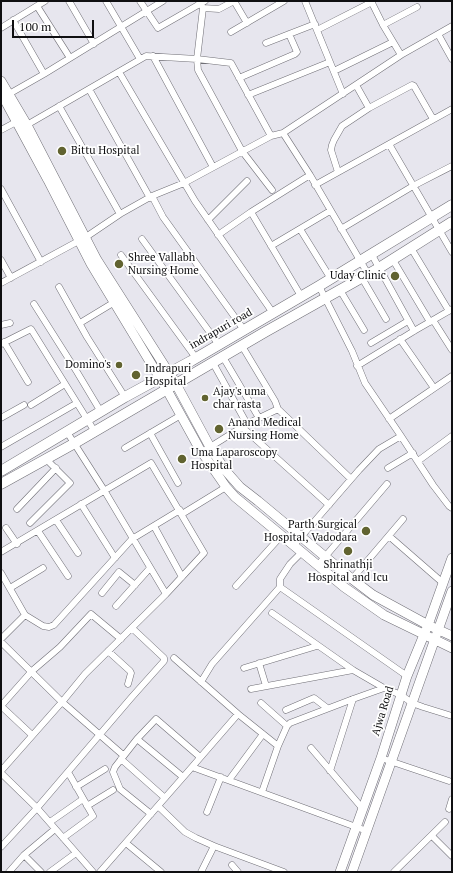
<!DOCTYPE html>
<html>
<head>
<meta charset="utf-8">
<style>
  body { margin:0 }
  #map { position:relative; width:453px; height:873px; overflow:hidden; background:#e7e6ee; font-family:"PT Serif",serif }
  canvas { display:block }
  .frame { position:absolute; inset:0; border:2px solid #0f0f11; pointer-events:none }
  .scale { position:absolute; left:12px; top:20px; width:82px; height:18px; box-sizing:border-box; border:2px solid #0f0f11; border-top:0; padding-left:5px; font-size:12px; line-height:14px; white-space:nowrap; color:#0f0f11; -webkit-text-stroke:3px #fff; paint-order:stroke }
</style>
</head>
<body>
<div id="map">
<canvas width="453" height="873"></canvas>
<div class="frame"></div>
<div class="scale">100 m</div>
</div>
<script>
const ctx = document.querySelector('canvas').getContext('2d');
ctx.lineJoin = 'round';
function toPath(rows) {
  const path = new Path2D();
  for (const r of rows) {
    path.moveTo(r[0], r[1]);
    for (let i = 2; i < r.length; i += 2) path.lineTo(r[i], r[i + 1]);
  }
  return path;
}
function strokePath(path, color, width, dash) {
  ctx.strokeStyle = color;
  ctx.lineWidth = width;
  ctx.lineCap = dash ? 'butt' : 'round';
  ctx.setLineDash(dash || []);
  ctx.stroke(path);
}
function drawText(font, color, halo, rows, align = 'center') {
  ctx.font = font + ' "PT Serif",serif';
  ctx.lineWidth = 3.5;
  ctx.setLineDash([]);
  ctx.textBaseline = 'middle';
  ctx.strokeStyle = halo;
  ctx.fillStyle = color;
  for (const [text, x, y, turn = 0] of rows) {
    ctx.save();
    ctx.translate(x, y);
    ctx.rotate((+turn || 0) * Math.PI / 180);
    ctx.textAlign = isNaN(turn) ? turn : align;
    if (halo) ctx.strokeText(text, 0, 0);
    ctx.fillText(text, 0, 0);
    ctx.restore();
  }
}
const street = toPath([
  [69,1,94,44],
  [106,1,140,59],
  [140,1,158,28,205,1],
  [199,1,203,8,197,59,198,70,242,151,272,190],
  [234,1,247,23],
  [305,1,343,94],
  [371,1,383,25,401,55],
  [37,6,70,58],
  [203,8,219,9,234,1],
  [13,20,44,74],
  [383,25,417,7],
  [1,28,45,1],
  [317,30,372,2],
  [231,32,284,1],
  [438,34,452,59],
  [266,43,315,24],
  [153,56,213,167],
  [334,71,393,42],
  [119,72,195,201,273,313],
  [239,78,295,54,297,52,289,34],
  [356,85,369,108],
  [89,89,150,198],
  [9,94,44,74,163,1],
  [248,95,330,62],
  [59,106,120,214],
  [25,126,146,56,197,59,231,63,271,136],
  [1,130,16,122],
  [283,133,310,175,368,274],
  [389,144,452,252],
  [338,172,331,150,332,145,334,140,342,126,369,108,412,85,414,86,433,119],
  [315,185,452,109],
  [1,189,41,262],
  [152,196,163,217,244,330],
  [251,212,301,296],
  [208,220,247,181],
  [300,229,331,279],
  [341,229,413,186,452,166],
  [218,235,251,212,310,175],
  [142,239,219,345],
  [271,246,330,211],
  [411,248,449,311],
  [121,255,196,358],
  [372,255,414,331],
  [1,260,11,278],
  [393,260,430,322],
  [362,278,386,319],
  [1,283,86,237,120,214,152,196,184,183,271,136,283,133,401,55,452,26],
  [319,286,352,351,365,383,401,436,433,485,449,506,452,508],
  [59,287,87,337,125,397],
  [340,290,364,330],
  [34,304,77,372,101,412],
  [433,320,452,350],
  [80,323,113,303],
  [1,325,10,323],
  [400,339,434,388],
  [4,342,28,382],
  [371,343,408,321],
  [1,344,31,329,95,432],
  [242,346,275,401,278,409],
  [223,357,259,418],
  [213,363,247,424],
  [357,366,414,331,452,309],
  [31,405,65,384],
  [1,418,24,405],
  [389,419,452,376],
  [242,427,329,505],
  [67,432,104,490,166,594],
  [150,433,178,483],
  [1,447,77,403],
  [125,448,181,415],
  [202,452,247,424,278,409,351,479],
  [418,461,452,436],
  [388,468,413,453],
  [81,504,115,558],
  [17,509,56,468],
  [182,514,226,487],
  [56,520,78,553],
  [30,523,70,483,46,459],
  [154,526,182,577],
  [6,528,17,544],
  [38,531,68,576],
  [389,536,443,583],
  [294,545,359,470,379,449,401,436],
  [1,552,151,463,204,553,166,594,85,674,62,702,1,642],
  [318,565,387,484],
  [1,573,25,615,43,626,49,627,54,625,132,539,180,510],
  [352,579,403,519],
  [236,586,282,535],
  [280,587,280,579,290,564,302,552],
  [10,588,43,568],
  [102,593,119,572,135,585],
  [116,606,150,568],
  [272,613,353,670,384,688,401,695,412,703,423,707,452,716],
  [1,639,25,615],
  [108,651,130,671,131,673,128,684],
  [174,658,238,714],
  [259,663,266,686],
  [244,668,317,646],
  [201,682,212,664,280,587,407,676],
  [251,689,353,670],
  [261,703,287,726],
  [1,706,32,671,60,647,91,614,121,639],
  [1,706,32,735],
  [286,710,314,698,327,708],
  [137,739,156,719,200,757],
  [311,748,363,809],
  [381,758,449,781],
  [121,759,165,798],
  [192,767,238,714,278,746],
  [1,771,62,702,123,755],
  [330,771,353,699],
  [1,773,37,808,93,872],
  [229,780,263,734],
  [76,787,105,769],
  [262,792,278,746,287,726,290,723,353,699,384,688],
  [87,806,113,790],
  [158,806,185,832,196,838,214,846,284,872],
  [449,809,452,799],
  [207,812,221,777],
  [151,814,120,789,113,772,115,767,137,739,183,777],
  [50,822,83,799],
  [432,836,452,856],
  [63,838,93,816,68,772],
  [126,843,161,872],
  [1,847,37,808,131,698,164,661,164,658,132,628],
  [24,855,41,872],
  [232,865,238,872],
  [9,872,24,855,55,829],
  [50,872,76,853],
  [100,872,192,767,367,831],
  [201,872,214,846],
  [394,872,445,822]
]);
const secondary = toPath([
  [1,81,27,125,97,260,176,384,210,447,225,470,240,487,258,501,352,579,373,595,428,625,452,636],
  [1,93,48,180,91,264,167,390,199,448,226,487,235,497,344,587,384,615,452,648],
  [340,872,381,758,407,676,428,625,452,558],
  [352,872,452,591]
]);
const primary = toPath([
  [1,471,125,397,191,361,319,286,452,205],
  [1,484,75,443,265,332,379,268,452,222]
]);
const markers = [
  [62,151,5,"#616330"],
  [119,264,5,"#616330"],
  [395,276,5,"#616330"],
  [119,365,4,"#616330"],
  [136,375,5,"#616330"],
  [205,398,4,"#616330"],
  [219,429,5,"#616330"],
  [182,459,5,"#616330"],
  [366,531,5,"#616330"],
  [348,551,5,"#616330"]
];
const poiNames = [
  ["Bittu Hospital",71,151],
  ["Shree Vallabh",128,258],
  ["Nursing Home",128,271],
  ["Uday Clinic",386,276,"right"],
  ["Domino's",111,365,"right"],
  ["Indrapuri",145,369],
  ["Hospital",145,382],
  ["Ajay's uma",213,392],
  ["char rasta",213,405],
  ["Anand Medical",228,423],
  ["Nursing Home",228,436],
  ["Uma Laparoscopy",191,453],
  ["Hospital",191,466],
  ["Parth Surgical",357,525,"right"],
  ["Hospital, Vadodara",357,538,"right"],
  ["Shrinathji",348,565,"center"],
  ["Hospital and Icu",348,578,"center"]
];
const streetNames = [
  ["indrapuri road",221,329,-30],
  ["Ajwa Road",383,711,-73]
];
strokePath(street, '#706f76', 7);
strokePath(secondary, '#706f76', 10);
strokePath(primary, '#706f76', 11);
strokePath(street, '#fff', 6);
strokePath(secondary, '#fff', 9);
strokePath(primary, '#fff', 10);
for (const [x, y, r, color] of markers) {
  const dot = new Path2D();
  dot.arc(x, y, r, 0, 2 * Math.PI);
  ctx.fillStyle = color;
  ctx.fill(dot);
  strokePath(dot, '#fff', 1.5);
}
drawText('11px', '#0f0f11', '#fff', poiNames, 'left');
drawText('11px', '#0f0f11', '#fff', streetNames);
</script>
</body>
</html>
